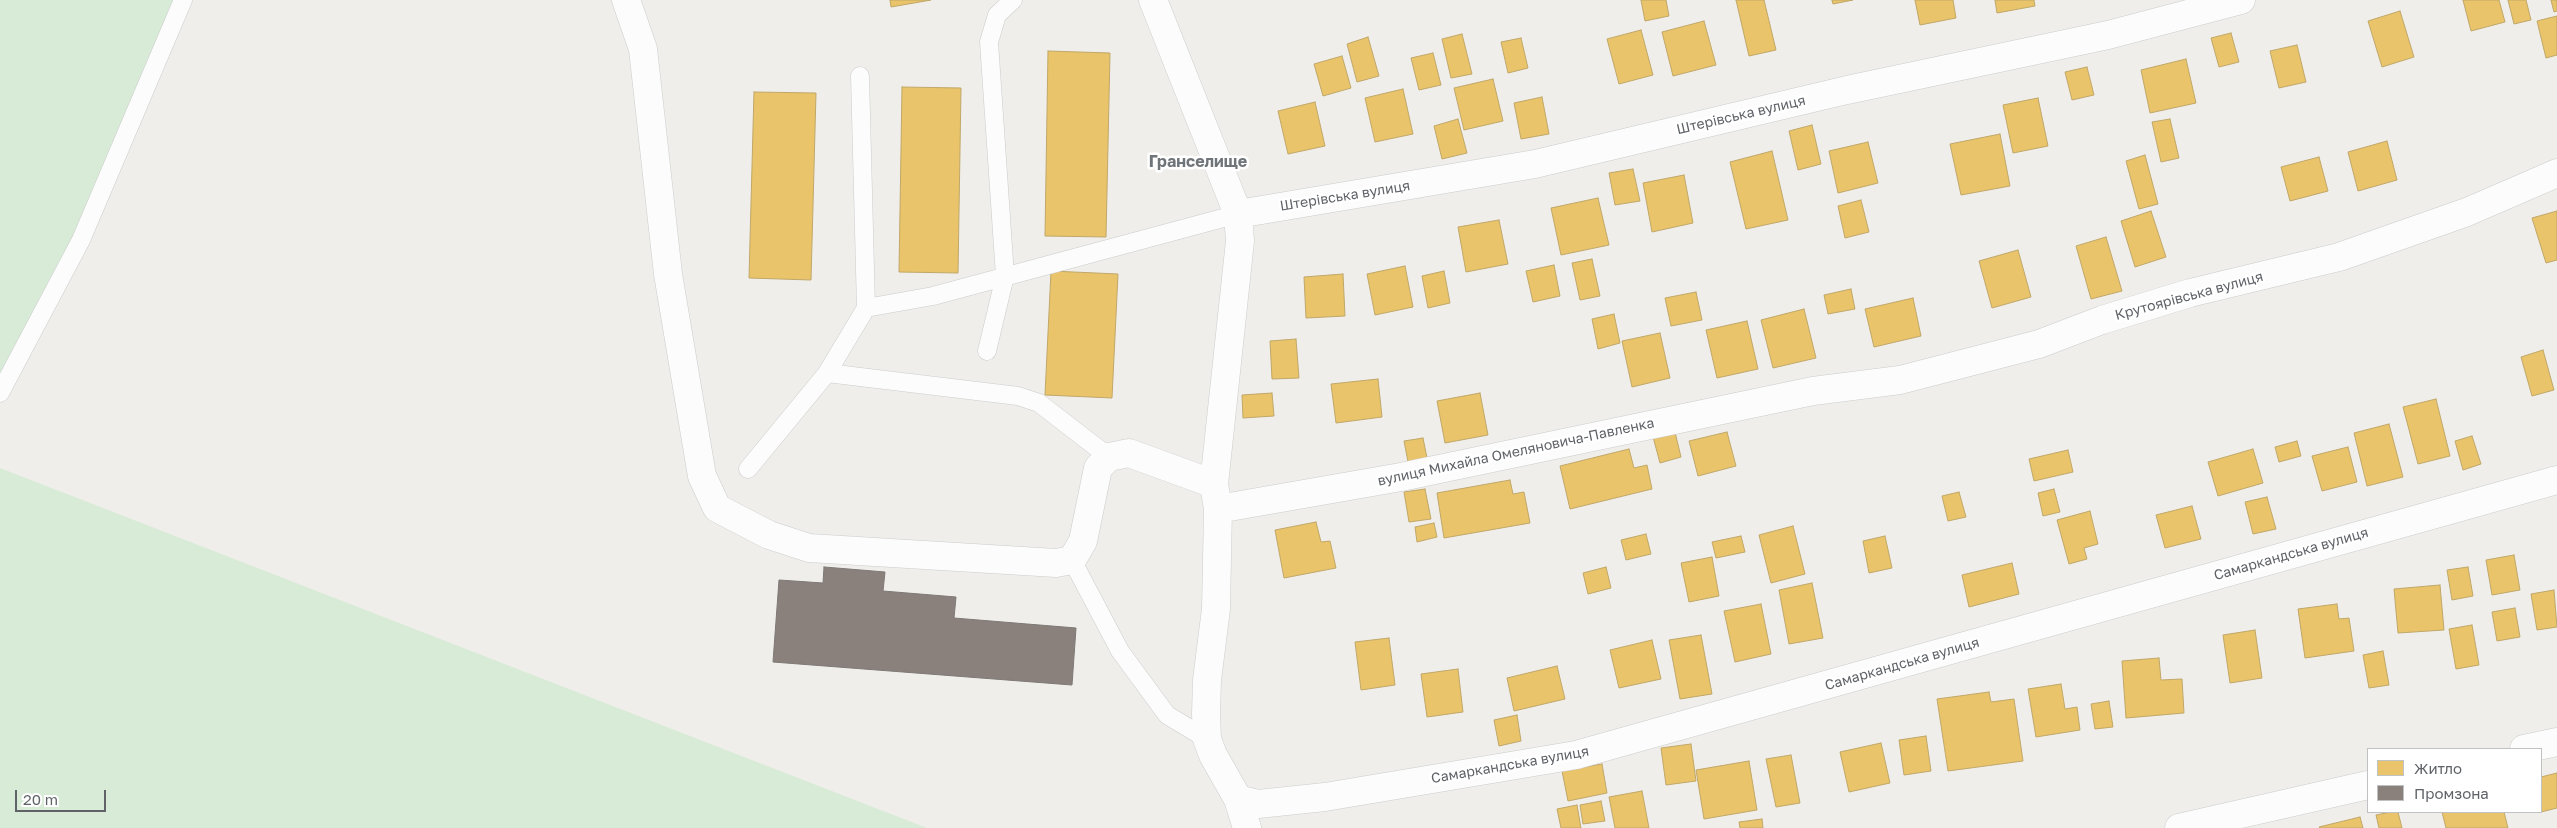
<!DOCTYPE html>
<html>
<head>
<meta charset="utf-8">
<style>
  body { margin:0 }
  #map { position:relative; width:2557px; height:828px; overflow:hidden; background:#efeeea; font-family:"Golos Text",sans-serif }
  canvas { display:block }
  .legend { position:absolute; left:2367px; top:748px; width:175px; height:65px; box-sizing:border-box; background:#fff; border:1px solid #bfc1c3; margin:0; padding:6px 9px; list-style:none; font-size:15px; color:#5f6368 }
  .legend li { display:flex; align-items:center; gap:10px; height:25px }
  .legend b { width:25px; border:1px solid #bfc1c3 }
  .scale { position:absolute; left:15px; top:790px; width:91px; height:22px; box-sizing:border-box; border:2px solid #5f6368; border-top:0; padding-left:6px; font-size:15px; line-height:18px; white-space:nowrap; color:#5f6368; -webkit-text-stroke:4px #fff; paint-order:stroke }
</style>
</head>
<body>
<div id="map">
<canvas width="2557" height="828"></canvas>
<ul class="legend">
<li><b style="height:14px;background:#e9c46a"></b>Житло</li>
<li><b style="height:14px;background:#8a817c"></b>Промзона</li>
</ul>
<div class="scale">20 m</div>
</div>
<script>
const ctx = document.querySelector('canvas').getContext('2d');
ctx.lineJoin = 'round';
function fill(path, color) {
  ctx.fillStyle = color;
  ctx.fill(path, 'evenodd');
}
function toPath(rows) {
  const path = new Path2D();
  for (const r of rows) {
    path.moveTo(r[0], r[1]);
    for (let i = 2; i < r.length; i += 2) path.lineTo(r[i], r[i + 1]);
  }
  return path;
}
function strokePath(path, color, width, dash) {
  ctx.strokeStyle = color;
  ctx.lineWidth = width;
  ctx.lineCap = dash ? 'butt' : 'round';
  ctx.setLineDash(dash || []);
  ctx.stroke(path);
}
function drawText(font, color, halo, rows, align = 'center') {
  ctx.font = font + ' "Golos Text",sans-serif';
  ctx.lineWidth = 5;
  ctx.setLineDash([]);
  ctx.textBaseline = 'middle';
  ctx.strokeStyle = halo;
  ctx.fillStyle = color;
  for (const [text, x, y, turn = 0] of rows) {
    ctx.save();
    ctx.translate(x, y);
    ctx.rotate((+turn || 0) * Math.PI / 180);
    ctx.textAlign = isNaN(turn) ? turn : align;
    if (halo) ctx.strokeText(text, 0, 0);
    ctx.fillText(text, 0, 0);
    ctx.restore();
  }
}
const green = toPath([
  [0,0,183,0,166,40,0,393],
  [0,468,623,710,927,828,0,828]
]);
const homes = toPath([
  [890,0,931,0,891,7,890,0],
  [1641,0,1666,0,1669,16,1645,21,1641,0],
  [1736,0,1764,0,1776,50,1749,56,1736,0],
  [1832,0,1853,0,1833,4,1832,0],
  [1915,0,1953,0,1956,18,1920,25,1915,0],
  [1995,0,2034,0,2035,6,1997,13,1995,0],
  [2463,0,2499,0,2505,22,2471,31,2463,0],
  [2508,0,2526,0,2531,20,2514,24,2508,0],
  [2551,0,2557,0,2557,11,2554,12,2551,0],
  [2400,11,2414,57,2382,67,2368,21,2400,11],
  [2557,16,2557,55,2546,58,2537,21,2557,16],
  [1704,21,1716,65,1673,76,1662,32,1704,21],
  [1641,30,1653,75,1619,84,1607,39,1641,30],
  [2231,33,2239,62,2219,67,2211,38,2231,33],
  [1462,34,1472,74,1451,78,1442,39,1462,34],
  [1368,37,1379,76,1357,82,1347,44,1368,37],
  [1521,38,1528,68,1508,73,1501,42,1521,38],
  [2297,45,2306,82,2279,88,2270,51,2297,45],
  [1048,51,1110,53,1106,237,1045,236,1048,51],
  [1433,53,1441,85,1419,90,1411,58,1433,53],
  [1342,56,1351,88,1323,96,1314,64,1342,56],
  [2186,59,2196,103,2150,113,2141,70,2186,59],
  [2087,67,2094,95,2072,100,2065,72,2087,67],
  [1493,79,1503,121,1464,130,1454,88,1493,79],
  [902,87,961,88,958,273,899,272,902,87],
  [1403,89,1413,134,1375,142,1365,98,1403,89],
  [754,92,816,93,811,280,749,278,754,92],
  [1542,97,1549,134,1521,139,1514,103,1542,97],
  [2038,98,2048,146,2013,153,2003,105,2038,98],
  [1315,102,1325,146,1288,154,1278,111,1315,102],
  [1458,119,1467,153,1442,159,1434,126,1458,119],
  [2170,119,2179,158,2161,162,2152,122,2170,119],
  [1812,125,1821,164,1798,170,1789,131,1812,125],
  [2000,134,2010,186,1961,195,1950,144,2000,134],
  [2387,141,2397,180,2358,191,2348,152,2387,141],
  [1868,142,1878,183,1838,193,1829,151,1868,142],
  [1772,151,1788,220,1746,229,1730,162,1772,151],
  [2145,155,2158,204,2139,209,2126,161,2145,155],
  [2319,157,2328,191,2290,201,2281,167,2319,157],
  [1633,169,1640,201,1615,205,1609,173,1633,169],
  [1684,175,1693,223,1652,232,1643,183,1684,175],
  [1598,198,1609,245,1561,255,1551,208,1598,198],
  [1861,200,1869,232,1845,238,1838,206,1861,200],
  [2151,211,2166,257,2135,267,2121,221,2151,211],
  [2557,211,2557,260,2546,263,2532,218,2557,211],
  [1499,220,1508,264,1466,272,1458,227,1499,220],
  [2106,237,2122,291,2091,299,2076,246,2106,237],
  [2018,250,2031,297,1992,308,1979,261,2018,250],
  [1592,259,1600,296,1580,300,1572,263,1592,259],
  [1554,265,1560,296,1533,302,1526,271,1554,265],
  [1405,266,1413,307,1375,315,1367,274,1405,266],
  [1051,271,1118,274,1112,398,1045,395,1051,271],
  [1444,271,1450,303,1428,308,1422,276,1444,271],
  [1343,274,1345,316,1306,318,1304,277,1343,274],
  [1851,289,1855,309,1828,314,1824,295,1851,289],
  [1696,292,1702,320,1671,326,1665,298,1696,292],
  [1913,298,1921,336,1874,347,1865,309,1913,298],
  [1804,309,1816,358,1773,368,1761,320,1804,309],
  [1614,314,1620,343,1598,349,1592,319,1614,314],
  [1747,321,1758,369,1717,378,1706,330,1747,321],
  [1660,333,1670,378,1632,387,1622,341,1660,333],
  [1296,339,1299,378,1272,379,1270,341,1296,339],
  [2543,350,2554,390,2532,396,2521,357,2543,350],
  [1378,379,1382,417,1336,423,1331,384,1378,379],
  [1272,393,1274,416,1243,418,1242,395,1272,393],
  [1480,393,1488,435,1445,443,1437,401,1480,393],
  [2436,399,2450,456,2418,464,2403,407,2436,399],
  [2389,424,2403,477,2367,486,2354,433,2389,424],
  [1674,428,1681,457,1660,463,1652,433,1674,428],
  [1727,432,1736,466,1698,476,1689,441,1727,432],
  [2472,436,2481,464,2463,470,2455,441,2472,436],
  [1423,438,1428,463,1409,467,1404,441,1423,438],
  [2297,441,2301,456,2279,462,2275,447,2297,441],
  [2348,447,2357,482,2322,491,2312,456,2348,447],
  [1629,449,1634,468,1647,465,1652,489,1570,509,1560,466,1629,449],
  [2253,449,2263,483,2218,496,2208,462,2253,449],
  [2068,450,2073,472,2034,481,2029,459,2068,450],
  [1510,480,1513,494,1524,492,1530,523,1444,538,1437,493,1510,480],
  [1425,489,1431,519,1409,522,1404,492,1425,489],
  [2054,489,2060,512,2043,516,2038,493,2054,489],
  [1959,492,1966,517,1948,521,1942,496,1959,492],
  [2267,497,2276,529,2253,534,2245,502,2267,497],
  [2192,506,2201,539,2165,548,2156,515,2192,506],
  [2090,511,2098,544,2084,548,2087,559,2069,564,2057,520,2090,511],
  [1316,522,1321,542,1330,541,1336,568,1284,578,1275,530,1316,522],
  [1434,523,1437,537,1417,542,1415,527,1434,523],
  [1793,526,1805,574,1771,583,1759,535,1793,526],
  [1646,534,1651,554,1626,560,1621,540,1646,534],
  [1741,536,1745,552,1716,558,1712,542,1741,536],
  [1885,536,1892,568,1869,573,1863,541,1885,536],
  [2514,555,2520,590,2492,595,2486,560,2514,555],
  [1712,557,1719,596,1689,602,1681,563,1712,557],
  [2012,563,2019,594,1969,607,1962,575,2012,563],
  [1606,567,1611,588,1588,594,1583,573,1606,567],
  [2468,567,2473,596,2452,600,2447,570,2468,567],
  [1812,583,1823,638,1789,644,1779,590,1812,583],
  [2440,585,2444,630,2398,633,2394,589,2440,585],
  [2554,590,2557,627,2537,630,2531,594,2554,590],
  [1761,604,1771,654,1735,662,1724,611,1761,604],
  [2337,604,2339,619,2349,618,2354,651,2305,658,2298,609,2337,604],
  [2515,608,2520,637,2497,641,2492,612,2515,608],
  [2472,625,2479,665,2456,669,2449,629,2472,625],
  [2255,630,2262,678,2230,683,2223,635,2255,630],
  [1701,635,1712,694,1680,699,1669,640,1701,635],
  [1389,638,1395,685,1361,690,1355,642,1389,638],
  [1652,640,1661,679,1619,688,1610,650,1652,640],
  [2383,651,2389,685,2369,688,2363,655,2383,651],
  [2159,658,2161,680,2182,679,2184,713,2126,718,2122,661,2159,658],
  [1557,666,1565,699,1514,711,1507,678,1557,666],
  [1458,669,1463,712,1427,717,1421,674,1458,669],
  [2061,684,2065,709,2077,707,2080,730,2036,737,2028,689,2061,684],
  [1989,692,1991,702,2014,699,2023,761,1948,771,1937,699,1989,692],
  [2109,701,2113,727,2095,729,2091,704,2109,701],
  [1517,715,1521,741,1499,746,1494,720,1517,715],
  [1926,736,1931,771,1904,775,1899,740,1926,736],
  [1881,743,1890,783,1849,792,1840,752,1881,743],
  [1691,744,1696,781,1666,785,1661,748,1691,744],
  [1791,755,1800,803,1776,807,1766,759,1791,755],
  [1749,761,1757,810,1704,819,1696,770,1749,761],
  [1602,764,1607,793,1568,801,1562,771,1602,764],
  [2557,773,2557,808,2541,812,2541,777,2557,773],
  [1642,791,1649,828,1615,828,1609,797,1642,791],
  [1601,801,1605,821,1583,824,1580,805,1601,801],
  [1577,805,1581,828,1561,828,1557,809,1577,805],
  [2391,812,2398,812,2402,828,2379,828,2376,815,2391,812],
  [2442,812,2504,812,2508,828,2446,828,2442,812],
  [2360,817,2363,828,2320,828,2319,827,2360,817],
  [1762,819,1763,828,1740,828,1739,822,1762,819]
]);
const industry = toPath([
  [824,567,885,572,883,591,956,597,954,618,1076,628,1072,685,773,662,779,580,823,583,824,567]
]);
const lane = toPath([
  [860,76,866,308],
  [987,351,1005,276,989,42,997,15,1013,0],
  [827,373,866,308,933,296,1238,214],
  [0,393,81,240,183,0],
  [748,469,827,373,1018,396,1039,403,1109,457],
  [1072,560,1120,651,1167,715,1207,739]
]);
const street = toPath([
  [626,0,643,49,668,274,702,476,717,508,769,535,809,548,1056,563,1072,560,1083,541,1098,468,1109,457,1129,453,1214,484],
  [1153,0,1238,214,1240,241,1214,484,1218,509,1216,609,1207,680,1206,714,1207,739,1213,755,1238,799,1247,828],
  [1238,214,1535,164,1847,90,2108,35,2241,0],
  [1218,509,1401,477,1813,391,1900,380,2039,344,2102,320,2190,293,2339,257,2467,212,2557,173],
  [2524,749,2557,742],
  [1238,799,1258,804,1325,797,1576,755,2557,480],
  [2179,828,2368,785]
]);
const streetNames = [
  ["Штерівська вулиця",1741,115,-13],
  ["Штерівська вулиця",1345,196,-9],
  ["Крутоярівська вулиця",2189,296,-15],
  ["вулиця Михайла Омеляновича-Павленка",1516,452,-12],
  ["Самаркандська вулиця",2291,554,-16],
  ["Самаркандська вулиця",1902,664,-16],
  ["Самаркандська вулиця",1510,765,-10]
];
const quarterNames = [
  ["Гранселище",1198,162]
];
fill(green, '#d8ebd6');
fill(homes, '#e9c46a');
strokePath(homes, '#c0a769', 1);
fill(industry, '#8a817c');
strokePath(industry, '#7d7876', 1);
strokePath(lane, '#cbcccc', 19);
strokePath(street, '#cbcccc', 29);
strokePath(lane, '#fdfcfc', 18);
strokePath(street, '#fdfcfc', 28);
drawText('14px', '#5f6368', '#fff', streetNames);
drawText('bold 16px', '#70757a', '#fff', quarterNames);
</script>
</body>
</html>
